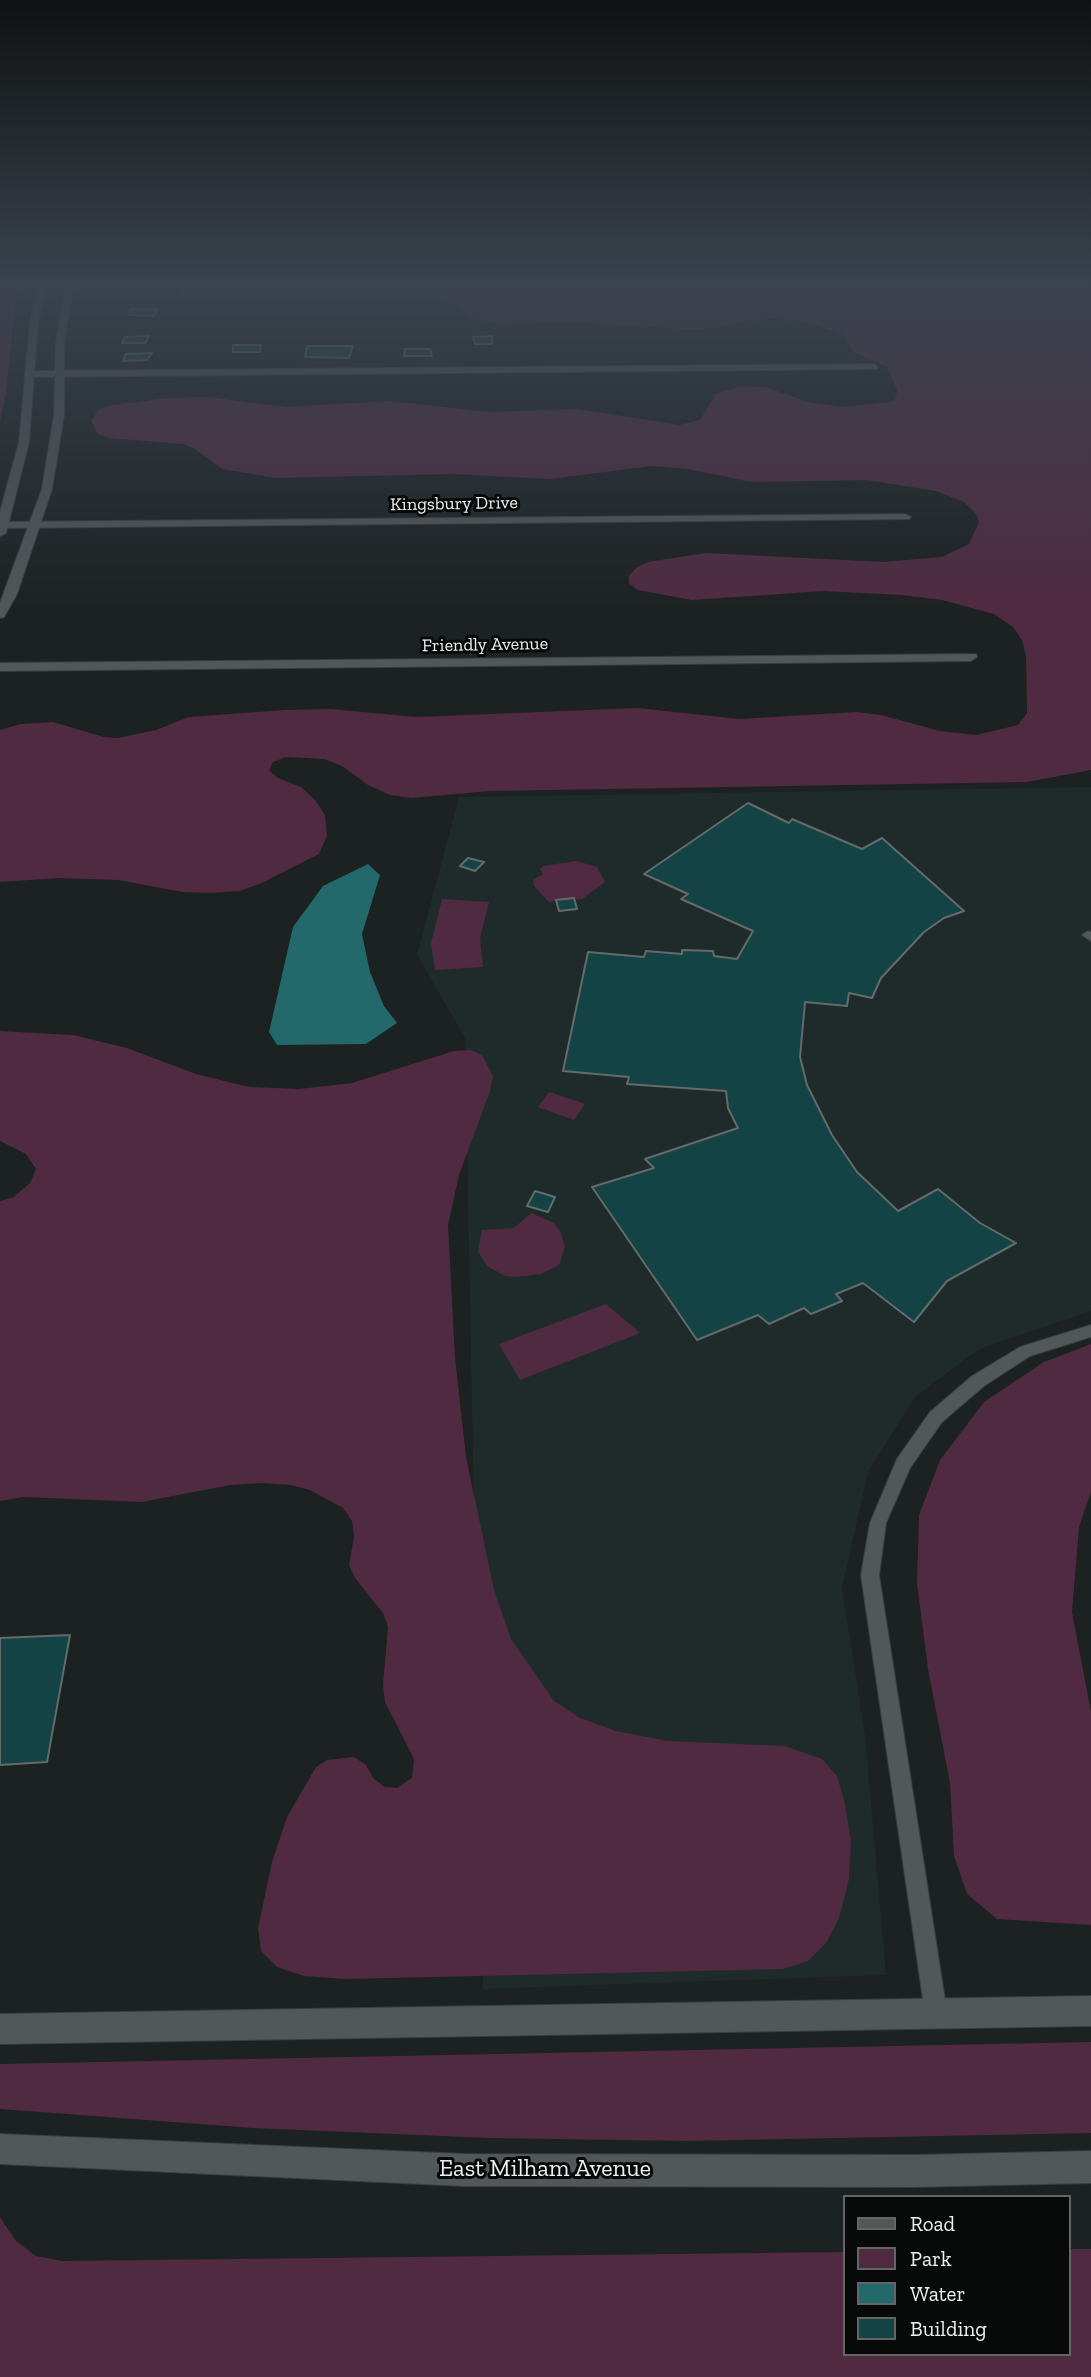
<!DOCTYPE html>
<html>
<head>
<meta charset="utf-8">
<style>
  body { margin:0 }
  #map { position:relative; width:1091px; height:2377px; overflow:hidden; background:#1c2121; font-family:"Zilla Slab",serif }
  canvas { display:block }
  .legend { position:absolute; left:843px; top:2195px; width:228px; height:161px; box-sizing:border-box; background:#080a0a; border:2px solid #646666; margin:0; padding:9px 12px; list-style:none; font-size:21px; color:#edf0f0 }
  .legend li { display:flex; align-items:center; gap:14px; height:35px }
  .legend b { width:35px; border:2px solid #646666 }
</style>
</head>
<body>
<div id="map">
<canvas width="1091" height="2377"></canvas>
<ul class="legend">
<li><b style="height:9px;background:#525758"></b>Road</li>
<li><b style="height:19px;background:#502a41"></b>Park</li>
<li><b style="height:19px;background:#23686b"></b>Water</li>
<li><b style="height:19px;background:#134345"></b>Building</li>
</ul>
</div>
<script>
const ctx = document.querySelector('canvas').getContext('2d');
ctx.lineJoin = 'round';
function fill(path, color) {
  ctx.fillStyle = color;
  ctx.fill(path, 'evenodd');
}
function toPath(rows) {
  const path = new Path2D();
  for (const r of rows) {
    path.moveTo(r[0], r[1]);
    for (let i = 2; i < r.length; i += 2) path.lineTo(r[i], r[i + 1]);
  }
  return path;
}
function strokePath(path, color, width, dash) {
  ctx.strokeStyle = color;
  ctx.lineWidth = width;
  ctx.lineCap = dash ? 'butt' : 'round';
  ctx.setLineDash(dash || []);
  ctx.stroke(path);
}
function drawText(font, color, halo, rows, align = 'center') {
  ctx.font = font + ' "Zilla Slab",serif';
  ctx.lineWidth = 6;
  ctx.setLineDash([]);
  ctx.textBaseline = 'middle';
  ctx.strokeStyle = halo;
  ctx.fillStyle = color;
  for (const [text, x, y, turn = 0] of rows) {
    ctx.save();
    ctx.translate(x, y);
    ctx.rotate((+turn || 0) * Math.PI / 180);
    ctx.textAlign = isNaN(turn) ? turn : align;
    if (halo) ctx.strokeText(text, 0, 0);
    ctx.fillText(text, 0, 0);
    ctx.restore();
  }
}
const built = toPath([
  [1091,787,1091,1311,979,1349,915,1397,868,1472,842,1588,865,1735,886,1975,483,1989,465,1038,417,955,459,797]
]);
const green = toPath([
  [0,288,17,288,6,393,0,422],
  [183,288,1091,288,1091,770,1027,782,490,791,412,798,390,795,368,785,342,766,324,759,286,757,273,762,269,770,278,778,301,787,315,800,325,815,327,836,319,854,260,884,239,891,210,893,183,892,118,880,59,878,0,882,0,730,21,724,53,722,104,737,118,738,156,730,189,717,285,710,331,709,416,717,638,708,739,719,856,712,881,715,940,731,976,735,1018,725,1027,713,1026,656,1022,640,1013,627,994,614,942,600,902,595,823,591,692,600,638,590,629,583,629,576,637,567,648,562,706,553,884,562,942,557,969,544,979,522,976,514,964,502,936,491,867,480,752,482,688,469,651,466,550,479,453,474,276,478,222,469,195,449,183,444,109,438,98,434,91,421,99,409,113,405,168,398,208,397,286,407,389,401,487,412,577,409,679,425,700,420,716,394,740,386,766,387,807,402,844,407,891,402,896,398,897,390,887,367,853,352,845,337,838,333,812,324,769,318,698,330,577,322,499,324,472,318,455,305,436,300,214,300,183,296,179,293],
  [576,861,597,867,605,882,582,899,557,901,549,902,534,886,533,880,543,874,540,869,543,866],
  [442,899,489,902,480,938,483,967,435,970,431,943],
  [0,1031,73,1035,127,1048,196,1074,249,1087,299,1089,352,1083,454,1051,471,1050,482,1055,493,1076,490,1091,459,1175,448,1225,455,1357,466,1457,494,1590,511,1639,554,1701,580,1718,616,1731,667,1741,785,1746,822,1759,837,1776,845,1804,851,1840,849,1879,839,1918,826,1943,808,1961,783,1969,346,1979,304,1976,277,1967,261,1951,258,1928,272,1862,287,1817,316,1767,327,1760,354,1757,366,1765,374,1779,385,1787,397,1788,412,1778,414,1759,385,1702,383,1685,388,1627,383,1613,355,1578,349,1565,354,1537,352,1521,343,1508,310,1490,291,1485,261,1483,230,1485,142,1502,24,1497,0,1501,0,1201,14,1197,30,1183,36,1169,26,1154,0,1141],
  [549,1092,585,1104,574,1120,538,1107],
  [531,1213,554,1223,560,1231,565,1247,559,1265,541,1274,515,1277,505,1276,487,1266,478,1251,482,1230,514,1228],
  [606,1304,640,1333,520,1380,499,1344],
  [1091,1344,1091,1492,1079,1527,1072,1612,1091,1712,1091,1925,997,1919,967,1894,954,1856,950,1783,928,1669,917,1583,919,1515,940,1460,984,1402,1044,1362],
  [1091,2042,1091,2133,687,2141,489,2138,253,2128,0,2109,0,2064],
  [0,2217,15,2240,36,2256,62,2261,844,2252,844,2354,1068,2354,1068,2249,1091,2249,1091,2377,0,2377]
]);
const water = toPath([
  [368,864,380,875,362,934,370,972,384,1006,397,1023,366,1044,277,1045,269,1032,293,927,323,886]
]);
const building = toPath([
  [131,309,158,309,154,316,129,315,131,309],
  [149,336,145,343,122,343,125,337,149,336],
  [492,336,492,344,475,344,473,337,492,336],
  [233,345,261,345,260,352,233,352,233,345],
  [307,346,353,346,349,358,305,357,307,346],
  [405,349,430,349,432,356,404,356,405,349],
  [152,353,147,360,123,361,126,354,152,353],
  [748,803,789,823,792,819,862,849,882,838,964,911,944,918,924,932,881,978,872,998,849,993,847,1006,805,1002,800,1057,807,1085,832,1135,857,1172,898,1211,938,1189,980,1223,1016,1243,947,1281,914,1322,863,1283,836,1294,842,1301,811,1314,804,1308,769,1324,758,1315,697,1340,592,1187,654,1168,645,1159,738,1128,728,1108,726,1091,627,1084,629,1077,563,1071,588,952,644,957,646,951,682,954,682,950,713,951,714,956,737,959,753,931,681,899,688,894,644,874,748,803],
  [468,858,484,862,475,871,460,866,468,858],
  [574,898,577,909,559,911,556,900,574,898],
  [535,1191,555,1197,548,1212,527,1206,535,1191],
  [70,1635,47,1762,0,1765,0,1638,70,1635]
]);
const service = toPath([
  [1088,931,1091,932,1091,941,1082,935,1088,931],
  [1091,1325,1091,1337,1030,1356,984,1386,942,1422,910,1468,886,1523,879,1575,947,2013,944,2021,936,2024,928,2021,925,2013,861,1575,870,1523,897,1459,930,1412,972,1376,1020,1347,1091,1325]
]);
const minor = toPath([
  [875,364,878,369,30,377,25,374,30,371,875,364],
  [905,514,911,517,909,519,0,528,3,522,905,514],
  [976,654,977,657,971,661,0,671,0,663,976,654]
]);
const tertiary = toPath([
  [39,288,47,288,38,322,29,442,6,533,0,536,0,512,19,442,30,322,39,288],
  [65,288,73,288,64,343,64,415,52,489,17,594,4,617,0,618,0,603,42,489,54,415,56,343,65,288],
  [1091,1996,1091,2026,0,2044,0,2014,1091,1996],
  [0,2134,464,2154,914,2155,1091,2151,1091,2183,914,2187,464,2186,0,2164,0,2134]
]);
const farStreetnames = [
  ["Kingsbury Drive",454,504,-1],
  ["Friendly Avenue",485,645,-1]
];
const nearStreetnames = [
  ["East Milham Avenue",545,2169]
];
fill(built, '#1f2b2b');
fill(green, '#502a41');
fill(water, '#23686b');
fill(building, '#134345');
strokePath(building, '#646a6a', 2);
strokePath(service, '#3a3d3d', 2);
strokePath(minor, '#3a3d3d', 2);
strokePath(tertiary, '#3a3d3d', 2);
fill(service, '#525758');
fill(minor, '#525758');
fill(tertiary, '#525758');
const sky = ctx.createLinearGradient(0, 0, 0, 620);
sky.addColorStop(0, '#0f1212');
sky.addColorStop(0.46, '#3a434e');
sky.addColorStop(1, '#3a434e00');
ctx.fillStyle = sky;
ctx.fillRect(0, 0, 1091, 620);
drawText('18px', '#edf0f0', '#080a0a', farStreetnames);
drawText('24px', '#edf0f0', '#080a0a', nearStreetnames);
</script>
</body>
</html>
